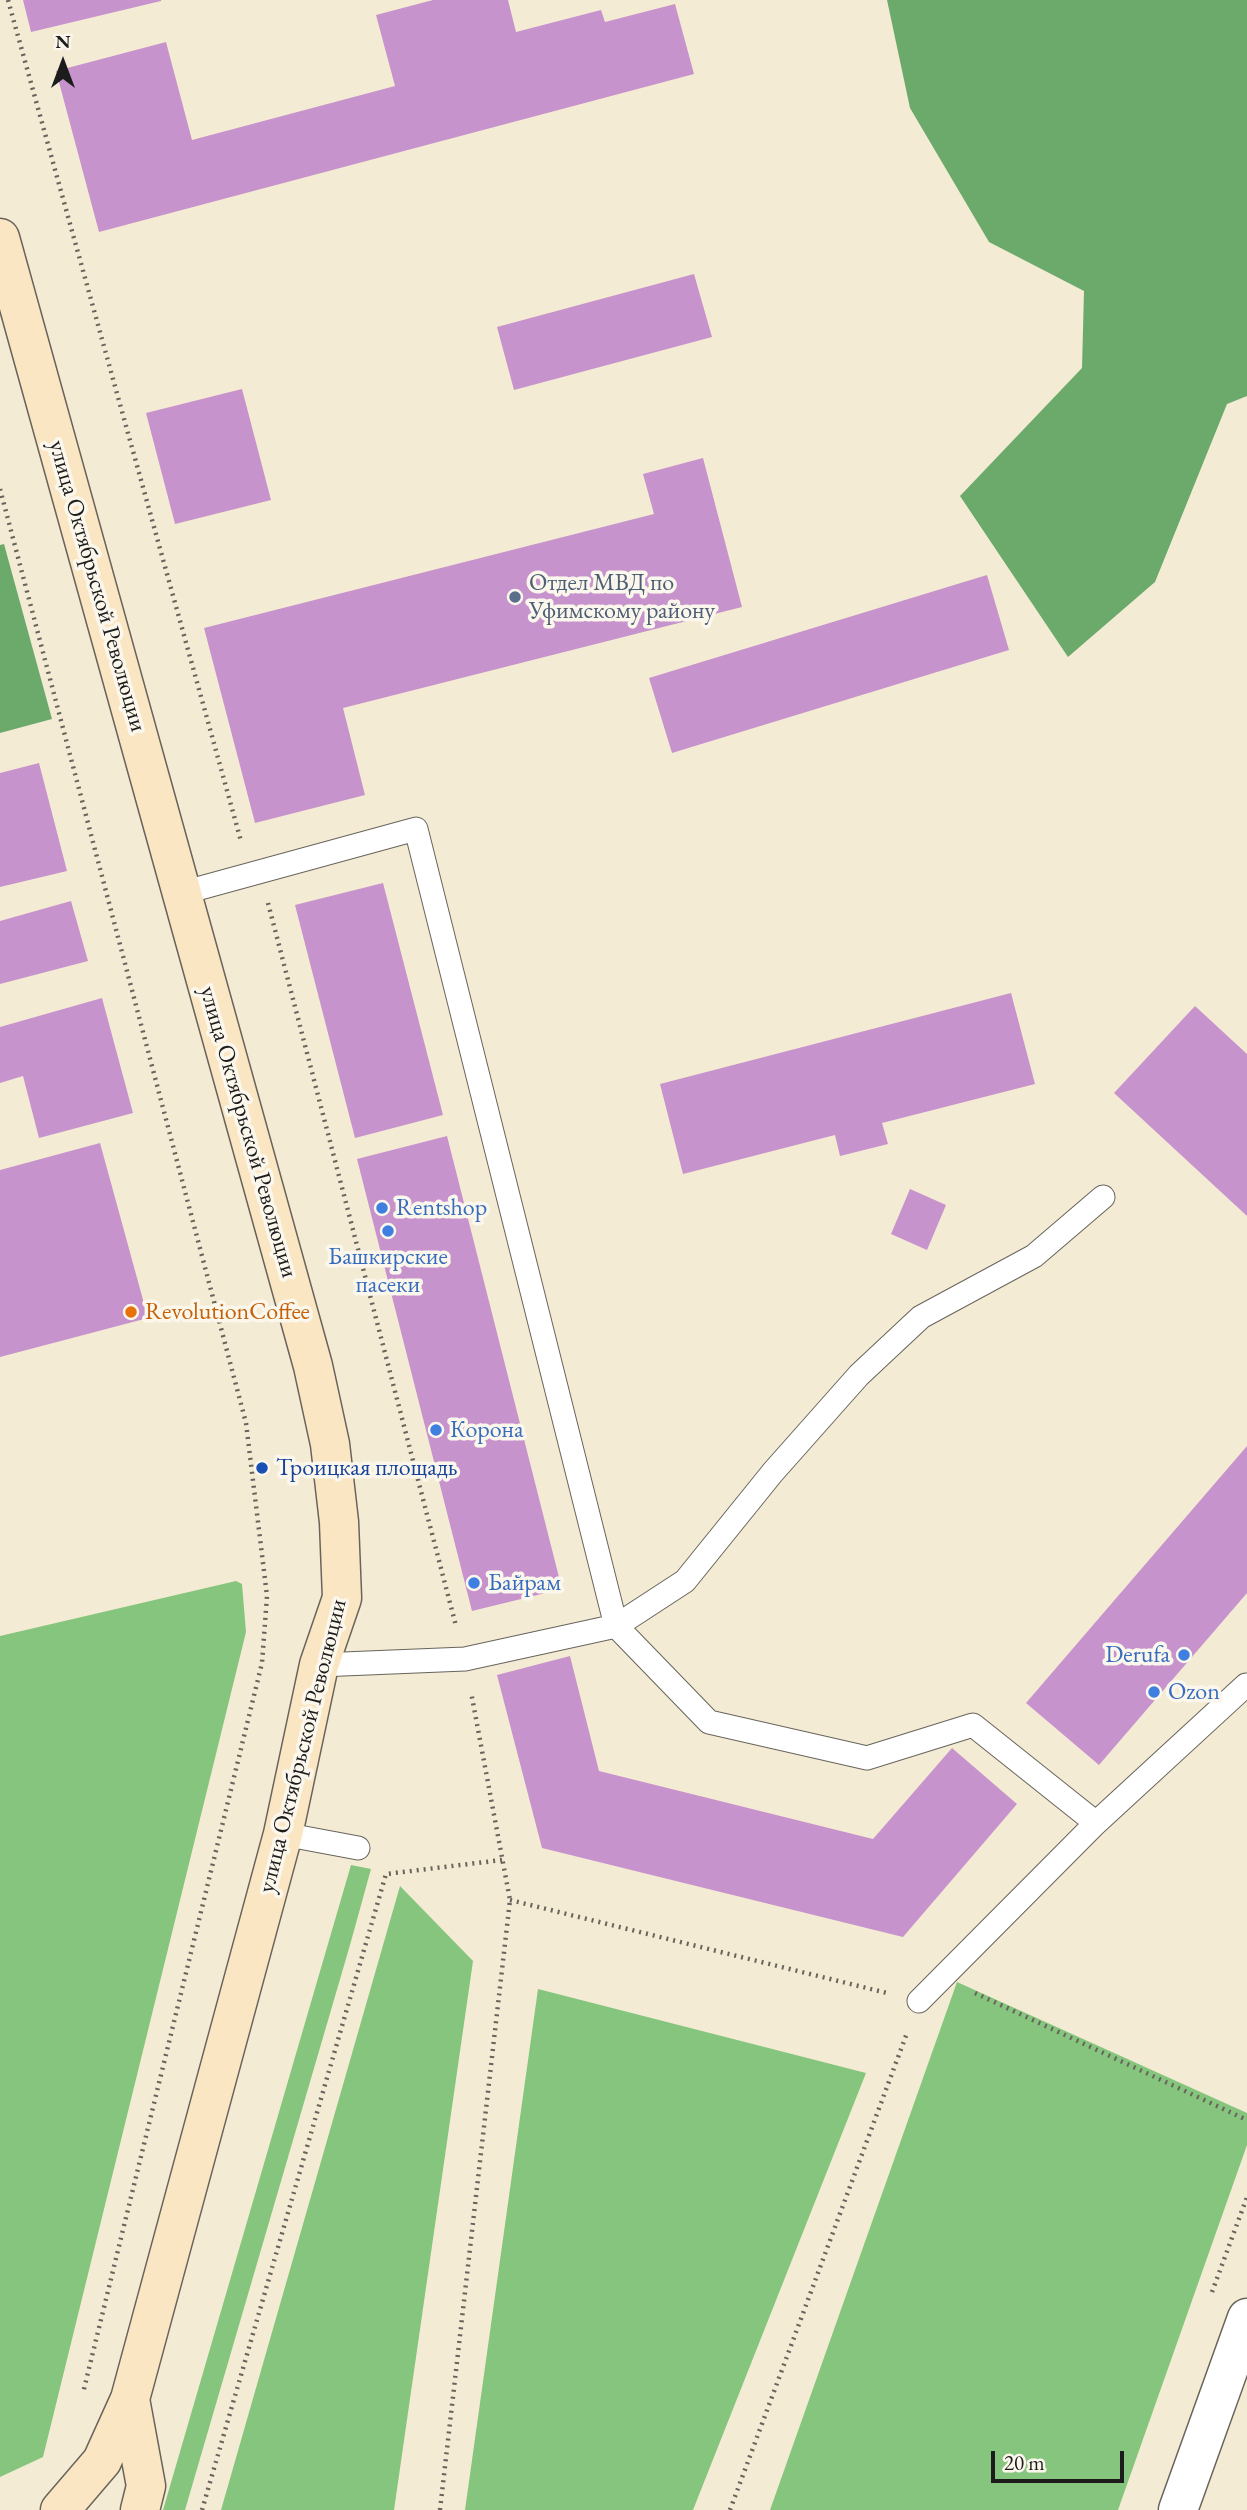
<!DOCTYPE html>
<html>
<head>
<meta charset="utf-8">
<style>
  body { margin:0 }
  #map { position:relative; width:1247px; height:2510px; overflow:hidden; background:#f4ebd4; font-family:"EB Garamond",serif }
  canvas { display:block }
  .north { position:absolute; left:28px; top:28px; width:70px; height:70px; -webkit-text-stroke:5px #fbf7ec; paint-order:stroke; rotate:0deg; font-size:19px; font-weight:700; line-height:28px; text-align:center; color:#1c1c1c }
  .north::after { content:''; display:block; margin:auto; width:24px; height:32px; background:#1c1c1c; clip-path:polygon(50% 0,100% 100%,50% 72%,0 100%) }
  .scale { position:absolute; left:991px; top:2451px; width:133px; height:32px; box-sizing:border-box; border:4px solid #1c1c1c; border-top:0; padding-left:9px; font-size:21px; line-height:24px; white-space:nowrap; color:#1c1c1c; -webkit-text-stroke:5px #fbf7ec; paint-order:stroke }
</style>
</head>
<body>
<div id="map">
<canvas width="1247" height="2510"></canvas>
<div class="north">N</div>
<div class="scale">20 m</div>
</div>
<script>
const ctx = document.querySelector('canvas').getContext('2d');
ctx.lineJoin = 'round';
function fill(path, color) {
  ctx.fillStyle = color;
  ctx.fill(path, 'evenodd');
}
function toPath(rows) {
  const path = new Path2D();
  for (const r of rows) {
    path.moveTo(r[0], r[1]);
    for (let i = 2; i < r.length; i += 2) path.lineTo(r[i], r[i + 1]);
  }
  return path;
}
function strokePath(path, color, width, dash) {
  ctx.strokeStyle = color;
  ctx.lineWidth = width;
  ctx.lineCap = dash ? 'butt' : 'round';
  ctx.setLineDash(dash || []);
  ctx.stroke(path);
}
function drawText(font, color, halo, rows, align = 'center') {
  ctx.font = font + ' "EB Garamond",serif';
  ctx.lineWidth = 7;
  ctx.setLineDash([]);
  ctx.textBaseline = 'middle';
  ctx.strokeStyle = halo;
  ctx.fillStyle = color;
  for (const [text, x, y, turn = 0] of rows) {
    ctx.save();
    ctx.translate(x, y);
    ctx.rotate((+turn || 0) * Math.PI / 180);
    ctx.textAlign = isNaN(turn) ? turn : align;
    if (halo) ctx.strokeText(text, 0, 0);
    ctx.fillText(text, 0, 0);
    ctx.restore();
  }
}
const green = toPath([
  [236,1581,242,1584,246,1632,43,2457,0,2477,0,1636],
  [351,1865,371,1869,350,1945,185,2510,163,2510],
  [400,1886,473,1961,394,2510,221,2510],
  [957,1982,1247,2113,1247,2145,1118,2510,770,2510],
  [538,1989,866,2073,693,2510,465,2510]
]);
const forest = toPath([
  [887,0,1247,0,1247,396,1227,404,1155,582,1068,657,960,496,1082,368,1084,291,989,242,910,108],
  [4,544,52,719,0,733,0,545]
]);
const building = toPath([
  [23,0,161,0,161,1,31,32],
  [433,0,508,0,516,32,601,10,605,22,675,4,694,74,99,232,56,71,166,42,192,140,395,86,376,15],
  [694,274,712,337,514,390,497,327],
  [242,389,271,500,175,524,146,413],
  [703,458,742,607,343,708,365,795,255,823,204,628,654,514,643,474],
  [987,575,1009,650,672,753,649,678],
  [39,763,67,871,0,887,0,773],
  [383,883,443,1115,355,1138,295,905],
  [71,901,88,961,0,984,0,921],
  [1011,993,1035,1084,882,1123,888,1144,840,1156,835,1135,683,1174,660,1084],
  [102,998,133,1113,39,1138,23,1076,0,1083,0,1027],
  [1195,1006,1247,1054,1247,1216,1114,1093],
  [447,1136,562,1589,472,1611,357,1159],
  [100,1143,148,1318,0,1357,0,1170],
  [910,1189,946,1205,927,1250,891,1234],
  [1247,1446,1247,1593,1099,1765,1026,1703],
  [570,1656,599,1771,873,1839,952,1748,1017,1804,903,1937,542,1848,497,1675]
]);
const path = toPath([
  [8,0,241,841],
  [0,489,246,1423,267,1596,262,1663,83,2393],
  [268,903,456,1626],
  [510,1900,887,1993],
  [975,1993,1247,2120],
  [1212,2292,1247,2197],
  [202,2510,386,1874,502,1860],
  [440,2510,510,1900,471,1692],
  [730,2510,907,2033]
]);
const lane = toPath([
  [182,893,416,829,616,1626,685,1581,773,1472,859,1375,921,1317,1034,1256,1103,1197],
  [319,1665,465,1659,616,1626,709,1722,867,1758,973,1725,1096,1823],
  [283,1834,358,1848],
  [919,2001,1096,1823,1246,1685]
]);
const street = toPath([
  [1178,2510,1247,2318]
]);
const secondary = toPath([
  [0,238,313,1366,330,1444,339,1522,342,1598,319,1665,283,1834,130,2399,102,2461,60,2510],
  [130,2399,146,2486,140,2510]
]);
const markers = [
  [515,597,7,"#5c6f8a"],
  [382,1208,7,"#3f7fe0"],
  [388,1231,7,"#3f7fe0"],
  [131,1312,7,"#e8710a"],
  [436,1430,7,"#3f7fe0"],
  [262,1468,7,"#1a4fb4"],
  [474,1583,7,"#3f7fe0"],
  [1184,1655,7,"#3f7fe0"],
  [1154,1692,7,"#3f7fe0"]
];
const serviceNames = [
  ["Отдел МВД по",529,583],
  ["Уфимскому району",529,611]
];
const streetNames = [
  ["улица Октябрьской Революции",97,586,74],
  ["улица Октябрьской Революции",248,1132,74],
  ["улица Октябрьской Революции",303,1746,-76]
];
const shopNames = [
  ["Rentshop",396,1208],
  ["Башкирские",388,1257,"center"],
  ["пасеки",388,1285,"center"],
  ["Корона",450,1430],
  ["Байрам",488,1583],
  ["Derufa",1170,1655,"right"],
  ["Ozon",1168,1692]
];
const foodNames = [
  ["RevolutionCoffee",145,1312]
];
const transitNames = [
  ["Троицкая площадь",276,1468]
];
fill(green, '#86c57d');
fill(forest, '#6caa6c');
fill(building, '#c793cc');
strokePath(lane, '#68645c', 25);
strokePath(street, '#68645c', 41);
strokePath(secondary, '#68645c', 41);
strokePath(path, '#68645c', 4.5, [2, 5]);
strokePath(lane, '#fff', 23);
strokePath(street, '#fff', 38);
strokePath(secondary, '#fbe6c4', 38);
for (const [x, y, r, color] of markers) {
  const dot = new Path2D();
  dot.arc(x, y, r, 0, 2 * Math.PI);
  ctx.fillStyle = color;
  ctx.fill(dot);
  strokePath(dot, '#fbf7ec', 2.5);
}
drawText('24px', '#4e5e75', '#fbf7ec', serviceNames, 'left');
drawText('24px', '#1c1c1c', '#fbf7ec', streetNames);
drawText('24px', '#366cbe', '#fbf7ec', shopNames, 'left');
drawText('24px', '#c56008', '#fbf7ec', foodNames, 'left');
drawText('24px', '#164399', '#fbf7ec', transitNames, 'left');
</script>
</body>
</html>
